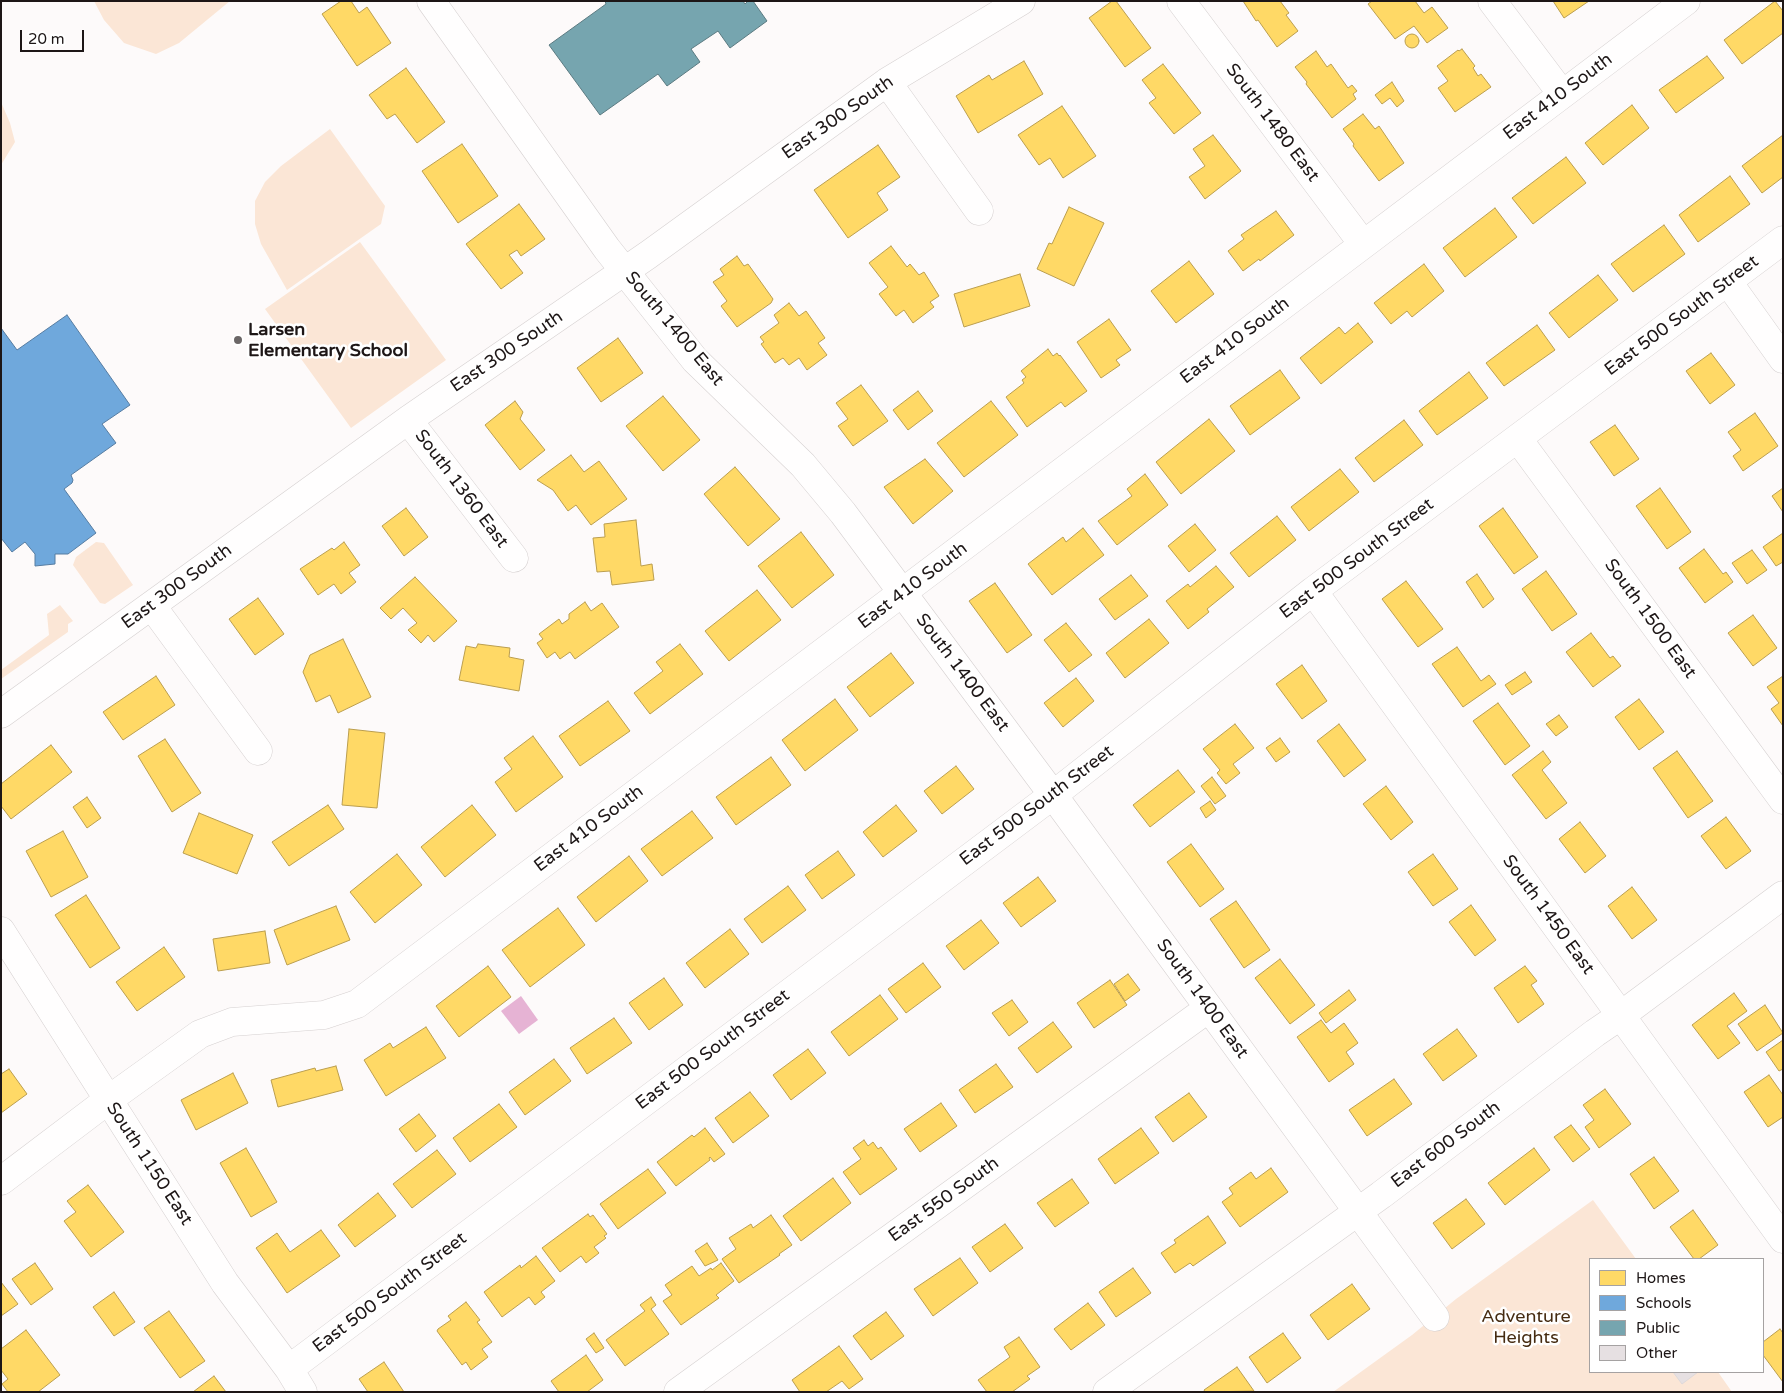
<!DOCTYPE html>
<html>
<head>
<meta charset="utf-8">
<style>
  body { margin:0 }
  #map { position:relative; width:1784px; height:1393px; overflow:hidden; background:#fdfafa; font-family:"Varela Round",sans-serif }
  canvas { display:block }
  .frame { position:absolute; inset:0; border:2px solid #1d1616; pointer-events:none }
  .legend { position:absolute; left:1589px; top:1258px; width:175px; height:115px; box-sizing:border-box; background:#fff; border:1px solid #a5a2a2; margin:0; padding:6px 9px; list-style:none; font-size:15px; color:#1d1616 }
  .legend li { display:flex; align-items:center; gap:10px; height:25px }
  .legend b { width:25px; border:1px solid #a5a2a2 }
  .scale { position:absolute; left:20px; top:30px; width:64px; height:22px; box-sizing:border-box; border:2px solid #1d1616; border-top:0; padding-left:6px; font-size:15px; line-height:18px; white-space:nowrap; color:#1d1616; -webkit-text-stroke:4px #fff; paint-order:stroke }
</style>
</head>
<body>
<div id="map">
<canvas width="1784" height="1393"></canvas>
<div class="frame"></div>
<ul class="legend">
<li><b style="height:14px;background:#ffd966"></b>Homes</li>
<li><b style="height:14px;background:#6fa8dc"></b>Schools</li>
<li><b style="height:14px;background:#76a5af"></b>Public</li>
<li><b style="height:14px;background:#e6e0e2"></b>Other</li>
</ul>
<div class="scale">20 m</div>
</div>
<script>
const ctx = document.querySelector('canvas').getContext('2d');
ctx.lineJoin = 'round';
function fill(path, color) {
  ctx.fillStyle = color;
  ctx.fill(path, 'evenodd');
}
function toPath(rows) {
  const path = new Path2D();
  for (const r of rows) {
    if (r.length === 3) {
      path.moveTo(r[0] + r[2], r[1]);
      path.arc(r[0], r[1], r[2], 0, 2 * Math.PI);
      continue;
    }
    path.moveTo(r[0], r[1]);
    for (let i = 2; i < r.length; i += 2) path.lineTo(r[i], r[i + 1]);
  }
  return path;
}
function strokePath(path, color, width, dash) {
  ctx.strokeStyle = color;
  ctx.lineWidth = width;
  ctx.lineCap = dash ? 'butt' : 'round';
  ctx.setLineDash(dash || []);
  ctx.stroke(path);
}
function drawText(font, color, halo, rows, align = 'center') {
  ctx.font = font + ' "Varela Round",sans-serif';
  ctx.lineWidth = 5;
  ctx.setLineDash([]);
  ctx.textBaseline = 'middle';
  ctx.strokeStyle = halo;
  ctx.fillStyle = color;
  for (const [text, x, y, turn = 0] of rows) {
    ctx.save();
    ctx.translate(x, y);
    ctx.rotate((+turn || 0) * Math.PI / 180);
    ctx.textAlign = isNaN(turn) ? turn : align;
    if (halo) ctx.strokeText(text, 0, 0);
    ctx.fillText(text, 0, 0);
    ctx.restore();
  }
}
const green = toPath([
  [94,1,230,1,179,43,156,54,124,43,104,20],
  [1,102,10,123,15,142,1,165],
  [330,129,385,206,381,224,287,290,261,244,255,224,255,201,265,182,281,166],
  [360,242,446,360,351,428,265,309],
  [96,542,104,543,133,585,105,604,100,603,73,565,76,557],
  [60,605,73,621,68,624,68,632,1,679,1,670,49,635,47,614],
  [1593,1200,1636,1259,1590,1259,1590,1372,1718,1372,1732,1392,1333,1392,1412,1335,1456,1299]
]);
const water = toPath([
  [521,996,538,1020,519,1034,501,1011]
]);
const homes = toPath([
  [341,1,351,1,359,13,367,7,391,43,357,66,322,14,341,1],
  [1112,1,1116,1,1151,48,1125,67,1089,18,1112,1],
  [1243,1,1280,1,1289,13,1286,15,1298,31,1277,47,1258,20,1256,21,1243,1],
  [1372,1,1415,1,1424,13,1432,7,1448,28,1427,43,1414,26,1395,39,1368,4,1372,1],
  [1553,1,1589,1,1564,18,1553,1],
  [1775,1,1783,11,1783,33,1742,64,1724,40,1775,1],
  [1412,41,7],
  [1462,49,1475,66,1473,68,1478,76,1481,74,1491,87,1455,112,1438,88,1448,81,1437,66,1458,50,1459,51,1462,49],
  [1316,51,1327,67,1331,64,1348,88,1352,85,1357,91,1353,94,1356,99,1332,118,1306,84,1307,82,1295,67,1316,51],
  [1707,56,1724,78,1676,113,1659,90,1707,56],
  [1024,61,1043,94,978,133,956,96,989,75,992,80,1024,61],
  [1163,64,1201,113,1174,134,1149,103,1156,98,1142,80,1163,64],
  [406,68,445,122,417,143,395,114,387,119,369,95,406,68],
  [1392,82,1404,101,1397,107,1390,98,1382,104,1375,95,1392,82],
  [1632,105,1649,128,1603,165,1585,143,1632,105],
  [1062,106,1096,156,1063,178,1050,158,1039,165,1018,135,1062,106],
  [1363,114,1375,129,1379,126,1404,163,1379,181,1353,146,1354,144,1343,129,1363,114],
  [1213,135,1241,171,1205,199,1189,177,1205,166,1193,149,1213,135],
  [1783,135,1783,177,1762,193,1742,166,1783,135],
  [462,144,498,196,458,223,422,171,462,144],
  [878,145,900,177,877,193,888,210,848,238,814,190,878,145],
  [1566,157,1586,183,1533,224,1512,198,1566,157],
  [1730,176,1750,204,1698,242,1679,215,1730,176],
  [519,204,545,239,521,256,517,250,509,255,523,273,501,289,466,244,519,204],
  [1069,207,1104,223,1074,286,1037,269,1049,243,1052,244,1069,207],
  [1495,208,1517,237,1465,277,1443,248,1495,208],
  [1276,211,1294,235,1260,261,1259,259,1243,271,1228,251,1244,239,1241,235,1276,211],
  [1664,225,1685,254,1633,292,1611,264,1664,225],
  [891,246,907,267,910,264,919,275,924,272,939,296,930,302,934,307,913,323,904,310,896,316,879,294,888,287,869,263,891,246],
  [737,256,744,266,748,264,773,299,771,303,737,327,721,306,727,301,713,282,724,275,720,269,737,256],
  [1189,261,1214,294,1176,323,1151,291,1189,261],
  [1424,264,1444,291,1412,317,1407,311,1391,324,1374,303,1424,264],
  [1020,274,1030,306,964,327,954,294,1020,274],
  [1598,275,1618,300,1569,338,1549,313,1598,275],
  [789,303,799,316,806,311,825,338,818,343,827,355,807,370,799,358,789,365,783,358,775,363,761,344,764,342,760,337,779,323,774,315,789,303],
  [1109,319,1131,350,1116,360,1120,365,1101,378,1077,342,1109,319],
  [1358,323,1373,342,1321,384,1300,358,1339,327,1345,334,1358,323],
  [1537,325,1555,350,1504,386,1486,363,1537,325],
  [618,338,643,373,601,402,577,368,618,338],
  [1048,349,1053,356,1057,353,1059,356,1060,355,1087,391,1065,407,1061,402,1027,427,1006,397,1024,383,1022,380,1026,377,1021,371,1048,349],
  [1711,353,1735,385,1710,404,1686,371,1711,353],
  [1280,370,1300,398,1250,435,1230,406,1280,370],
  [1469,372,1488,398,1437,435,1419,411,1469,372],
  [861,385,888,421,853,446,838,426,848,419,836,403,861,385],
  [918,391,933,411,908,430,893,410,918,391],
  [663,396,700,440,663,471,626,426,663,396],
  [515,401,523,412,520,419,545,450,520,470,485,425,515,401],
  [991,401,1018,435,964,477,937,443,991,401],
  [1755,413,1778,446,1743,471,1733,456,1741,450,1728,432,1755,413],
  [1209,419,1235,451,1181,494,1156,462,1209,419],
  [1404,420,1423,445,1374,482,1355,458,1404,420],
  [1615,425,1639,459,1614,476,1590,442,1615,425],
  [571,455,584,472,599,461,627,499,591,525,576,505,568,511,553,490,537,480,571,455],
  [925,459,953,491,913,524,884,487,925,459],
  [735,467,780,519,748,546,704,494,735,467],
  [1340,469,1359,492,1309,531,1291,507,1340,469],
  [1145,474,1168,505,1117,545,1098,521,1132,496,1127,489,1145,474],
  [1660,488,1691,532,1667,549,1636,506,1660,488],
  [1783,488,1783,512,1772,496,1783,488],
  [406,508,428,537,404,556,382,526,406,508],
  [1503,508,1538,557,1514,574,1479,526,1503,508],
  [1277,516,1296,540,1249,577,1230,553,1277,516],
  [636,520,641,566,652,564,654,580,612,585,610,571,597,572,593,538,605,537,604,524,636,520],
  [1195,524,1216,550,1189,572,1168,546,1195,524],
  [1083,528,1104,555,1052,595,1028,564,1063,537,1066,542,1083,528],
  [801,532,834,575,792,608,758,566,801,532],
  [1783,533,1783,562,1776,566,1763,547,1783,533],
  [344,542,360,565,349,573,356,582,341,594,334,584,318,595,300,569,332,548,334,550,344,542],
  [1704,549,1723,574,1726,572,1733,582,1705,603,1679,568,1704,549],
  [1752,550,1767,570,1747,584,1732,563,1752,550],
  [1216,566,1234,587,1207,609,1209,612,1188,629,1166,601,1188,584,1190,587,1216,566],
  [1546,571,1577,614,1552,631,1522,589,1546,571],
  [1477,574,1494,599,1483,608,1466,582,1477,574],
  [1131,575,1148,596,1115,620,1099,599,1131,575],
  [415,577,457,621,434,642,428,635,421,643,408,630,417,623,403,608,391,619,380,608,415,577],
  [1406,581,1443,629,1418,647,1382,599,1406,581],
  [995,583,1032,635,1007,653,969,601,995,583],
  [757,590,781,620,729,661,705,631,757,590],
  [258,598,284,634,255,655,229,619,258,598],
  [585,602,591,611,602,603,619,627,575,659,570,652,560,659,555,652,547,658,537,643,543,639,539,634,559,619,562,624,569,619,569,614,585,602],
  [1753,615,1777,648,1753,666,1728,633,1753,615],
  [1149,619,1169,643,1125,678,1106,653,1149,619],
  [1066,623,1092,655,1069,672,1044,640,1066,623],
  [1591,633,1610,658,1613,656,1621,666,1593,687,1566,652,1591,633],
  [343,639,371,697,338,713,330,695,316,702,303,672,310,655,343,639],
  [478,644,510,648,509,657,524,660,519,691,459,680,466,646,476,648,478,644],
  [680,644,703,674,650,714,634,693,663,671,656,662,680,644],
  [1457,647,1481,681,1489,675,1496,684,1463,707,1432,664,1457,647],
  [891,653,914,683,870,717,847,687,891,653],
  [1302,665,1327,701,1302,719,1276,684,1302,665],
  [1525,672,1532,682,1512,695,1505,685,1525,672],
  [156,676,175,705,123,740,103,712,156,676],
  [1783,676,1783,726,1771,709,1779,703,1767,687,1783,676],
  [1076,678,1094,701,1063,727,1044,703,1076,678],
  [835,699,858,730,805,771,782,740,835,699],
  [1639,699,1664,732,1639,750,1615,717,1639,699],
  [608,701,630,731,580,766,559,736,608,701],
  [1498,703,1530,746,1505,765,1473,721,1498,703],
  [1559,715,1568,727,1556,736,1546,724,1559,715],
  [1235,724,1254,748,1233,764,1240,773,1226,784,1217,773,1220,770,1203,749,1235,724],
  [1339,724,1366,760,1344,777,1317,741,1339,724],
  [349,729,385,733,377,808,342,805,349,729],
  [533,736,563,777,516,812,495,782,512,769,504,758,533,736],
  [1280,738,1290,752,1276,762,1266,748,1280,738],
  [165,739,201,793,172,812,138,756,165,739],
  [51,745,72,772,11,819,1,806,1,784,51,745],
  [1543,751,1551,762,1542,770,1567,803,1546,819,1512,775,1543,751],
  [1677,751,1713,801,1688,818,1653,768,1677,751],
  [771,757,791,785,736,825,716,797,771,757],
  [956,766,974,789,942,814,924,791,956,766],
  [1178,770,1195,792,1150,827,1133,805,1178,770],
  [1212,777,1226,796,1215,804,1201,786,1212,777],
  [1386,786,1413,822,1391,840,1363,804,1386,786],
  [87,797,101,818,87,828,73,807,87,797],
  [1210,801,1216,810,1206,818,1200,808,1210,801],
  [328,805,344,829,289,866,272,842,328,805],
  [472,805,496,835,445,877,421,847,472,805],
  [896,805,917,831,883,857,863,832,896,805],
  [692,811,713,838,662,876,641,849,692,811],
  [199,813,253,835,237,874,183,853,199,813],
  [1726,817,1751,851,1726,869,1701,836,1726,817],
  [1580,822,1606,856,1585,873,1559,839,1580,822],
  [63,831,88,877,51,897,26,851,63,831],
  [1191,844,1224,889,1200,907,1167,862,1191,844],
  [838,851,855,875,822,899,805,875,838,851],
  [397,854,422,885,375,923,350,892,397,854],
  [1433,854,1458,889,1433,906,1408,872,1433,854],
  [629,856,648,881,596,922,577,897,629,856],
  [1038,877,1056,901,1021,927,1003,903,1038,877],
  [788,886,806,910,762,943,744,919,788,886],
  [1632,887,1657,920,1632,939,1608,906,1632,887],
  [86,895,120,948,90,968,55,915,86,895],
  [1236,901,1270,950,1244,968,1210,919,1236,901],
  [1471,905,1496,940,1475,956,1449,922,1471,905],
  [336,906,350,940,287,965,274,930,336,906],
  [558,908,585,945,530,987,502,950,558,908],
  [981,920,999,943,964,970,946,946,981,920],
  [730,929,749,954,705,988,686,963,730,929],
  [265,931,270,963,218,971,213,939,265,931],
  [164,947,185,977,137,1011,116,982,164,947],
  [1280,959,1315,1005,1290,1024,1255,978,1280,959],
  [923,963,941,987,906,1013,888,989,923,963],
  [488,966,511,997,459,1037,436,1006,488,966],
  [1525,966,1537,981,1531,985,1544,1004,1518,1023,1494,988,1525,966],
  [1128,974,1140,990,1125,1001,1114,984,1128,974],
  [664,978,683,1005,649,1030,629,1003,664,978],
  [1110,980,1127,1005,1094,1028,1077,1003,1110,980],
  [1349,990,1356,1000,1326,1023,1319,1013,1349,990],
  [1734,993,1747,1011,1727,1026,1740,1043,1718,1059,1692,1025,1734,993],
  [880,995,898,1019,849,1056,831,1032,880,995],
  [1012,1000,1028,1022,1009,1036,992,1013,1012,1000],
  [1765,1005,1783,1033,1757,1051,1738,1024,1765,1005],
  [614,1018,632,1043,587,1074,570,1048,614,1018],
  [1321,1020,1331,1033,1344,1023,1358,1043,1346,1052,1354,1064,1329,1082,1297,1037,1321,1020],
  [1053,1022,1072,1047,1037,1073,1018,1048,1053,1022],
  [426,1027,446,1058,386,1096,364,1060,390,1043,393,1048,426,1027],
  [1457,1029,1477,1056,1443,1081,1423,1054,1457,1029],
  [1783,1040,1783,1069,1779,1071,1766,1052,1783,1040],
  [808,1049,826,1073,791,1100,773,1075,808,1049],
  [554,1059,571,1081,525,1115,509,1092,554,1059],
  [996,1064,1013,1087,975,1113,959,1090,996,1064],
  [336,1066,343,1090,278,1107,271,1080,315,1068,316,1071,336,1066],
  [9,1069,27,1094,1,1113,1,1074,9,1069],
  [233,1073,248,1103,196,1130,181,1100,233,1073],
  [1769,1075,1783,1095,1783,1117,1768,1127,1744,1092,1769,1075],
  [1394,1079,1412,1104,1367,1136,1349,1110,1394,1079],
  [1605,1089,1631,1124,1599,1148,1585,1127,1594,1120,1583,1105,1605,1089],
  [750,1092,769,1116,733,1143,715,1118,750,1092],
  [1189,1093,1207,1117,1173,1142,1155,1117,1189,1093],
  [941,1103,957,1126,920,1152,904,1129,941,1103],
  [499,1104,517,1127,470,1162,453,1138,499,1104],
  [419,1114,436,1136,416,1152,399,1129,419,1114],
  [1571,1125,1590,1149,1573,1162,1554,1137,1571,1125],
  [705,1128,725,1154,714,1162,710,1157,709,1158,710,1160,676,1186,657,1162,692,1135,694,1137,705,1128],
  [1141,1128,1159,1153,1115,1184,1098,1159,1141,1128],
  [864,1140,868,1146,873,1142,878,1149,881,1147,897,1169,860,1195,843,1172,861,1159,853,1148,864,1140],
  [246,1148,277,1202,251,1217,220,1163,246,1148],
  [1534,1148,1550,1170,1505,1205,1488,1183,1534,1148],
  [437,1150,456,1174,412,1208,393,1184,437,1150],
  [1654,1157,1679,1191,1654,1209,1630,1174,1654,1157],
  [1271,1168,1288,1192,1240,1227,1222,1202,1233,1194,1229,1188,1251,1172,1256,1179,1271,1168],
  [648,1169,666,1193,618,1229,600,1204,648,1169],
  [833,1178,851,1203,801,1241,783,1216,833,1178],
  [1072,1179,1089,1203,1055,1227,1037,1203,1072,1179],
  [88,1185,124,1232,91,1257,64,1221,76,1212,67,1201,88,1185],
  [378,1193,396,1216,355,1247,338,1225,378,1193],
  [1466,1199,1485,1224,1452,1249,1433,1223,1466,1199],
  [1693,1210,1718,1245,1699,1259,1694,1259,1670,1227,1693,1210],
  [588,1214,590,1217,593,1215,607,1234,604,1236,606,1238,594,1247,599,1253,586,1263,581,1256,560,1272,542,1248,588,1214],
  [771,1215,792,1245,779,1254,780,1255,739,1283,722,1259,736,1249,729,1238,751,1224,753,1228,771,1215],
  [1208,1216,1226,1243,1193,1266,1190,1263,1175,1273,1161,1253,1176,1243,1174,1240,1208,1216],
  [1005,1224,1023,1248,990,1272,972,1247,1005,1224],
  [321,1230,340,1256,287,1293,256,1248,277,1233,290,1252,321,1230],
  [707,1243,718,1260,705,1266,695,1251,707,1243],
  [536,1256,555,1281,541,1292,545,1297,535,1305,529,1297,502,1317,484,1292,520,1265,521,1268,536,1256],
  [960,1258,978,1283,933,1316,914,1289,960,1258],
  [35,1263,53,1289,31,1305,12,1279,35,1263],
  [721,1263,734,1281,716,1295,719,1298,681,1325,663,1301,672,1295,665,1285,692,1266,699,1276,711,1268,712,1270,721,1263],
  [1133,1268,1151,1293,1116,1317,1099,1292,1133,1268],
  [1,1282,18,1304,1,1316,1,1282],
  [1352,1284,1370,1309,1328,1340,1310,1315,1352,1284],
  [114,1292,135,1322,114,1336,93,1307,114,1292],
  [651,1297,656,1305,651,1309,669,1334,625,1366,606,1340,645,1311,640,1305,651,1297],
  [466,1302,480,1320,477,1322,492,1342,482,1349,488,1357,471,1370,466,1362,462,1365,437,1331,438,1329,451,1320,448,1316,466,1302],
  [1088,1303,1105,1325,1071,1350,1054,1329,1088,1303],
  [169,1311,205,1361,180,1378,144,1328,169,1311],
  [886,1312,904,1336,871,1360,853,1336,886,1312],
  [1780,1329,1783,1333,1783,1382,1763,1355,1763,1342,1780,1329],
  [26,1330,60,1375,38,1392,8,1392,2,1384,8,1379,1,1370,1,1349,26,1330],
  [594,1333,604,1348,596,1353,586,1339,594,1333],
  [1283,1333,1301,1358,1267,1383,1249,1357,1283,1333],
  [1019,1337,1040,1367,1027,1376,1030,1379,1012,1392,987,1392,978,1380,1010,1357,1004,1347,1019,1337],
  [839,1346,863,1379,849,1389,842,1381,826,1392,800,1392,792,1380,839,1346],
  [586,1355,603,1380,587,1392,559,1392,551,1381,586,1355],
  [384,1362,404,1392,368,1392,359,1379,384,1362],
  [1237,1367,1254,1391,1205,1392,1204,1390,1237,1367],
  [214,1376,226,1392,193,1392,214,1376]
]);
const schools = toPath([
  [67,315,130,405,102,424,116,443,71,475,73,480,72,483,64,489,96,533,68,554,55,554,55,564,35,566,35,554,25,542,12,552,1,538,1,328,17,350,67,315]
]);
const public = toPath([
  [605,1,743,1,745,4,748,1,753,1,767,21,730,48,718,31,691,49,700,62,667,86,658,74,600,115,549,45,606,4,605,1]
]);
const building = toPath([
  [1673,1372,1698,1372,1682,1384,1673,1372]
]);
const minor = toPath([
  [431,1,607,249,695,360,803,465,843,513,1053,795,1435,1317],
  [1181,1,1363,244],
  [1492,1,1562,94],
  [887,82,979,211],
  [1728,282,1783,359],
  [408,420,514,558],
  [1518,439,1783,800],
  [1313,591,1783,1239],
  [152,606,258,751],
  [1,714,408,420,648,255,887,82,1021,1],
  [1,931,225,1283,289,1369,303,1392],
  [1,1181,108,1100,200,1034,232,1022,324,1015,357,1004,1686,1],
  [289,1369,1053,795,1313,591,1783,240],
  [678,1392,1209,1008],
  [1107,1392,1381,1195,1595,1033,1620,1016,1783,895]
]);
const markers = [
  [238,340,5,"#6b6666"]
];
const streetNames = [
  ["East 410 South",1558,97,-37],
  ["East 300 South",838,118,-35],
  ["South 1480 East",1272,123,53],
  ["East 500 South Street",1682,316,-37],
  ["South 1400 East",674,329,50],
  ["East 410 South",1235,341,-37],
  ["East 300 South",507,352,-34],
  ["South 1360 East",461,489,53],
  ["East 500 South Street",1357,559,-37],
  ["East 410 South",913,586,-37],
  ["East 300 South",177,587,-36],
  ["South 1500 East",1650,619,54],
  ["South 1400 East",962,673,53],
  ["East 500 South Street",1037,806,-37],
  ["East 410 South",589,829,-37],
  ["South 1450 East",1548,915,54],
  ["South 1400 East",1202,999,54],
  ["East 500 South Street",713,1050,-37],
  ["East 600 South",1446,1145,-37],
  ["South 1150 East",149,1164,57],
  ["East 550 South",944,1200,-36],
  ["East 500 South Street",390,1293,-37]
];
const poiNames = [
  ["Larsen",248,330],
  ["Elementary School",248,351]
];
const parkNames = [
  ["Adventure",1526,1317],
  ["Heights",1526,1338]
];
fill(green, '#fbe6d6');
fill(water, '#e6b3d4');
fill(homes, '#ffd966');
strokePath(homes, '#bb9e4e', 1);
fill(schools, '#6fa8dc');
strokePath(schools, '#567ca1', 1);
fill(public, '#76a5af');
strokePath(public, '#5b7a81', 1);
fill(building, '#e6e0e2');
strokePath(building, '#ded9da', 1);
strokePath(minor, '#d5d0d0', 29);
strokePath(minor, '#fffefe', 28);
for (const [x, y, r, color] of markers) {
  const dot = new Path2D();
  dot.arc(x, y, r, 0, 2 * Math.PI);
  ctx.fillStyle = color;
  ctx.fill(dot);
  strokePath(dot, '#fff', 2);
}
drawText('18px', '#1d1616', '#fff', streetNames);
drawText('bold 18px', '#1d1616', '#fff', poiNames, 'left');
drawText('18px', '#452b11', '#fff', parkNames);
</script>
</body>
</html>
